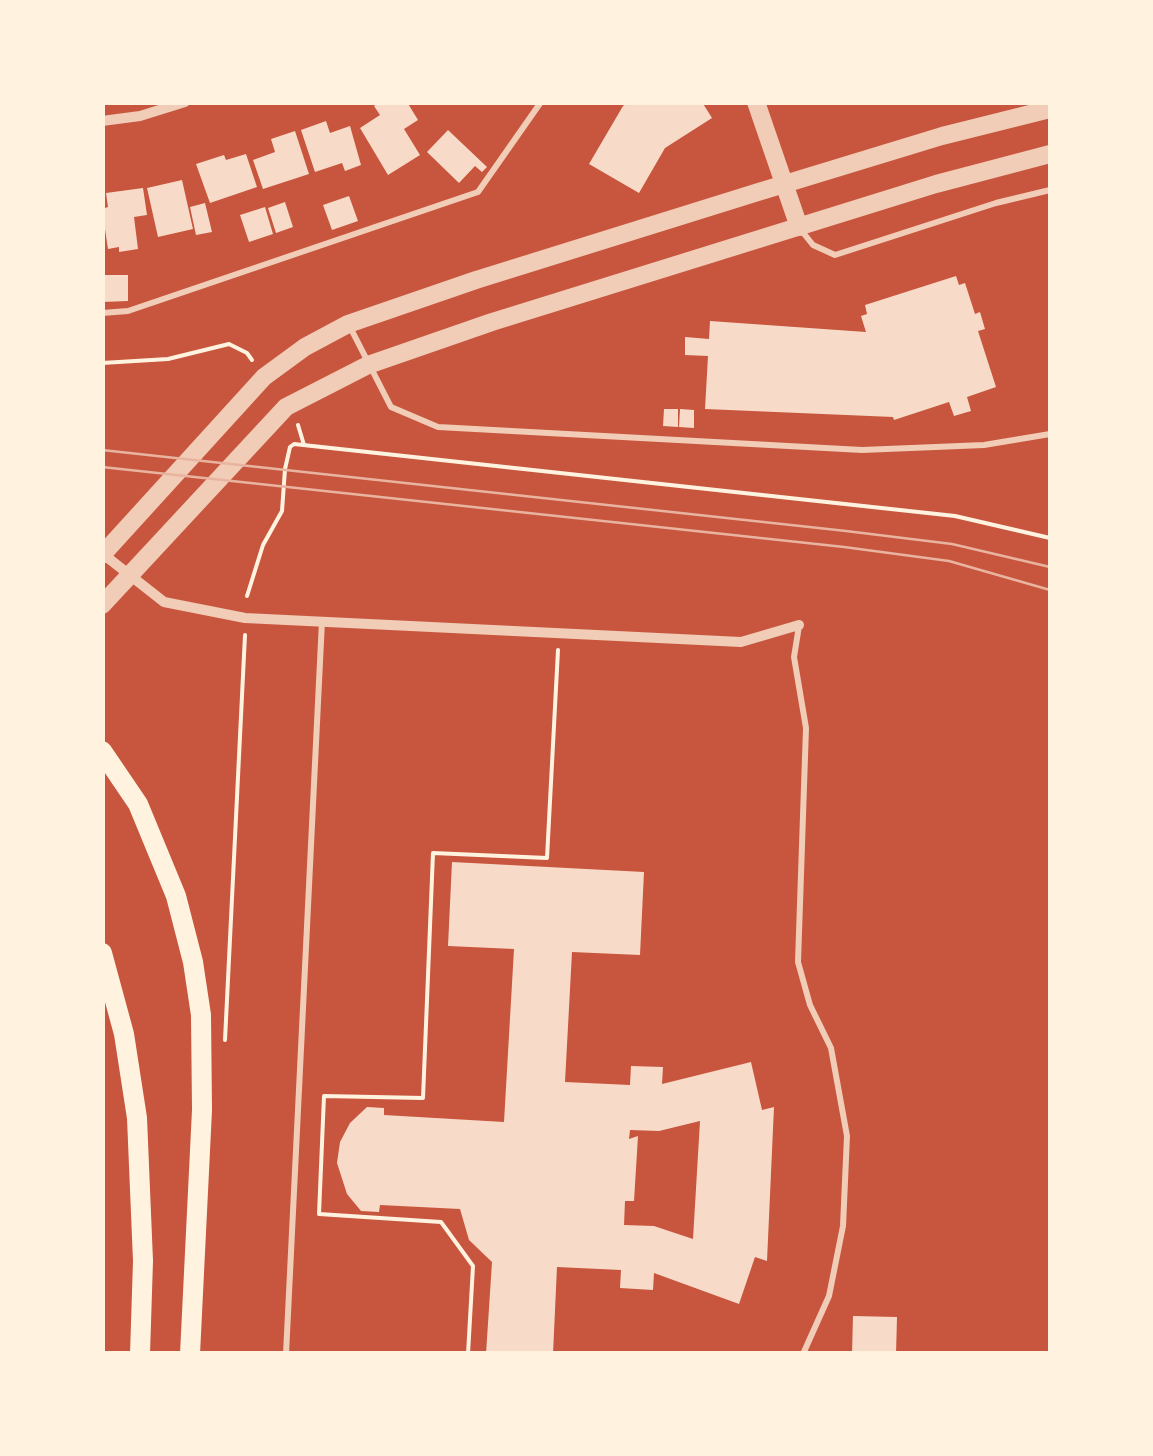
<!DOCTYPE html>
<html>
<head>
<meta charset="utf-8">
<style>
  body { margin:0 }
  #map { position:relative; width:1153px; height:1456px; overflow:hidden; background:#c8553d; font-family:"Varela Round",sans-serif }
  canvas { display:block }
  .frame { position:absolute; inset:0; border:105px solid #fff3e0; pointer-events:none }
</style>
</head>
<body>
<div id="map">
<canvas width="1153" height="1456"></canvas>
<div class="frame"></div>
</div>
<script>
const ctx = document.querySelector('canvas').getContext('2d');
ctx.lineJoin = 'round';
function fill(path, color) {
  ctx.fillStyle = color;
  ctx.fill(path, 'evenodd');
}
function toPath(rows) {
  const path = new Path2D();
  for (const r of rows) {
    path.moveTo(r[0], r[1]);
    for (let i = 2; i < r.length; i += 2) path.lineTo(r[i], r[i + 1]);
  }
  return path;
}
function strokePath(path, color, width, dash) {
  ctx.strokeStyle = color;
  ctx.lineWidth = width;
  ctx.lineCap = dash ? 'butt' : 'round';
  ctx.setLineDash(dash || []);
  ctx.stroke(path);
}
const building = toPath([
  [379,102,407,102,418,120,404,129,420,155,388,175,360,128,380,115,374,106],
  [629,102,702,102,712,118,665,148,639,193,589,164,623,106],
  [326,121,330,133,350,126,361,165,345,171,342,163,315,172,301,130],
  [448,130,487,167,482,172,475,166,459,183,427,152],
  [295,131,309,174,263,189,253,160,275,152,271,139],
  [246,154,257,187,210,203,196,164,224,155,226,160],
  [182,180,193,229,158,237,147,188],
  [143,188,147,215,134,217,138,249,119,252,119,247,108,249,102,209,108,207,106,193],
  [349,196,358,221,332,230,323,205],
  [285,202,293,227,276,233,268,208],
  [205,203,212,232,196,235,190,207],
  [265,207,273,234,249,242,240,215],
  [102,275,128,275,128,301,102,302],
  [956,276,959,285,965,283,975,314,980,312,985,329,978,331,996,387,967,397,971,411,954,416,949,402,894,420,893,417,705,409,708,356,685,355,685,337,709,339,710,321,866,332,861,316,867,314,865,305],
  [664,409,678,409,678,427,663,426],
  [680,409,694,410,694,428,679,427],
  [452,862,644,872,640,955,572,952,565,1082,630,1085,631,1066,663,1067,662,1084,751,1062,762,1110,774,1107,767,1261,755,1257,739,1304,654,1273,653,1290,620,1288,621,1270,557,1267,553,1354,486,1354,492,1262,469,1240,460,1209,380,1205,379,1212,361,1211,347,1194,337,1163,340,1142,350,1123,367,1107,384,1108,384,1115,504,1122,514,949,448,946],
  [700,1121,693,1239,654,1226,624,1225,625,1201,634,1201,638,1136,629,1139,630,1130,659,1131],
  [853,1316,897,1317,896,1354,852,1354]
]);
const path = toPath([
  [102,363,168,359,229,344,247,353,252,360],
  [298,425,304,445],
  [247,596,263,545,282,511,285,469,290,447,294,444,955,516,1050,538],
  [225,1040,245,635],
  [468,1354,473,1266,441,1222,319,1214,324,1096,423,1098,433,853,547,858,558,650]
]);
const service = toPath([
  [801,230,813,245,835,255,996,203,1050,190],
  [102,313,128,311,478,192,541,102],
  [349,325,391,407,438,427,862,450,984,445,1050,434],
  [799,626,794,657,806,728,798,962,810,1005,831,1048,847,1136,843,1226,829,1296,803,1354],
  [286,1354,322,621]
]);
const minor = toPath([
  [102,121,140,116,185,102],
  [103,554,164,602,245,618,741,642,799,625]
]);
const tertiary = toPath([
  [756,102,799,227],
  [102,555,264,377,305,347,348,324,476,280,755,193,942,136,1050,109],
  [102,605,286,407,368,365,492,322,936,184,1050,154]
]);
const secondary = toPath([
  [102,751,138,804,176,896,193,962,201,1015,202,1110,190,1354],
  [102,953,124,1034,137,1118,143,1261,140,1354]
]);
const tram = toPath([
  [102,450,846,531,952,544,1050,567],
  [102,467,844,547,949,561,1050,590]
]);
fill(building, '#f7dbc8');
strokePath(path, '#fff3e0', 4);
strokePath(service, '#f1ccb7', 6);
strokePath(minor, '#f1ccb7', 10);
strokePath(tertiary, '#f1ccb7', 18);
strokePath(secondary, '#fff3e0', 20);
strokePath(tram, '#e9b49f', 2.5);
</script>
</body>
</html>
